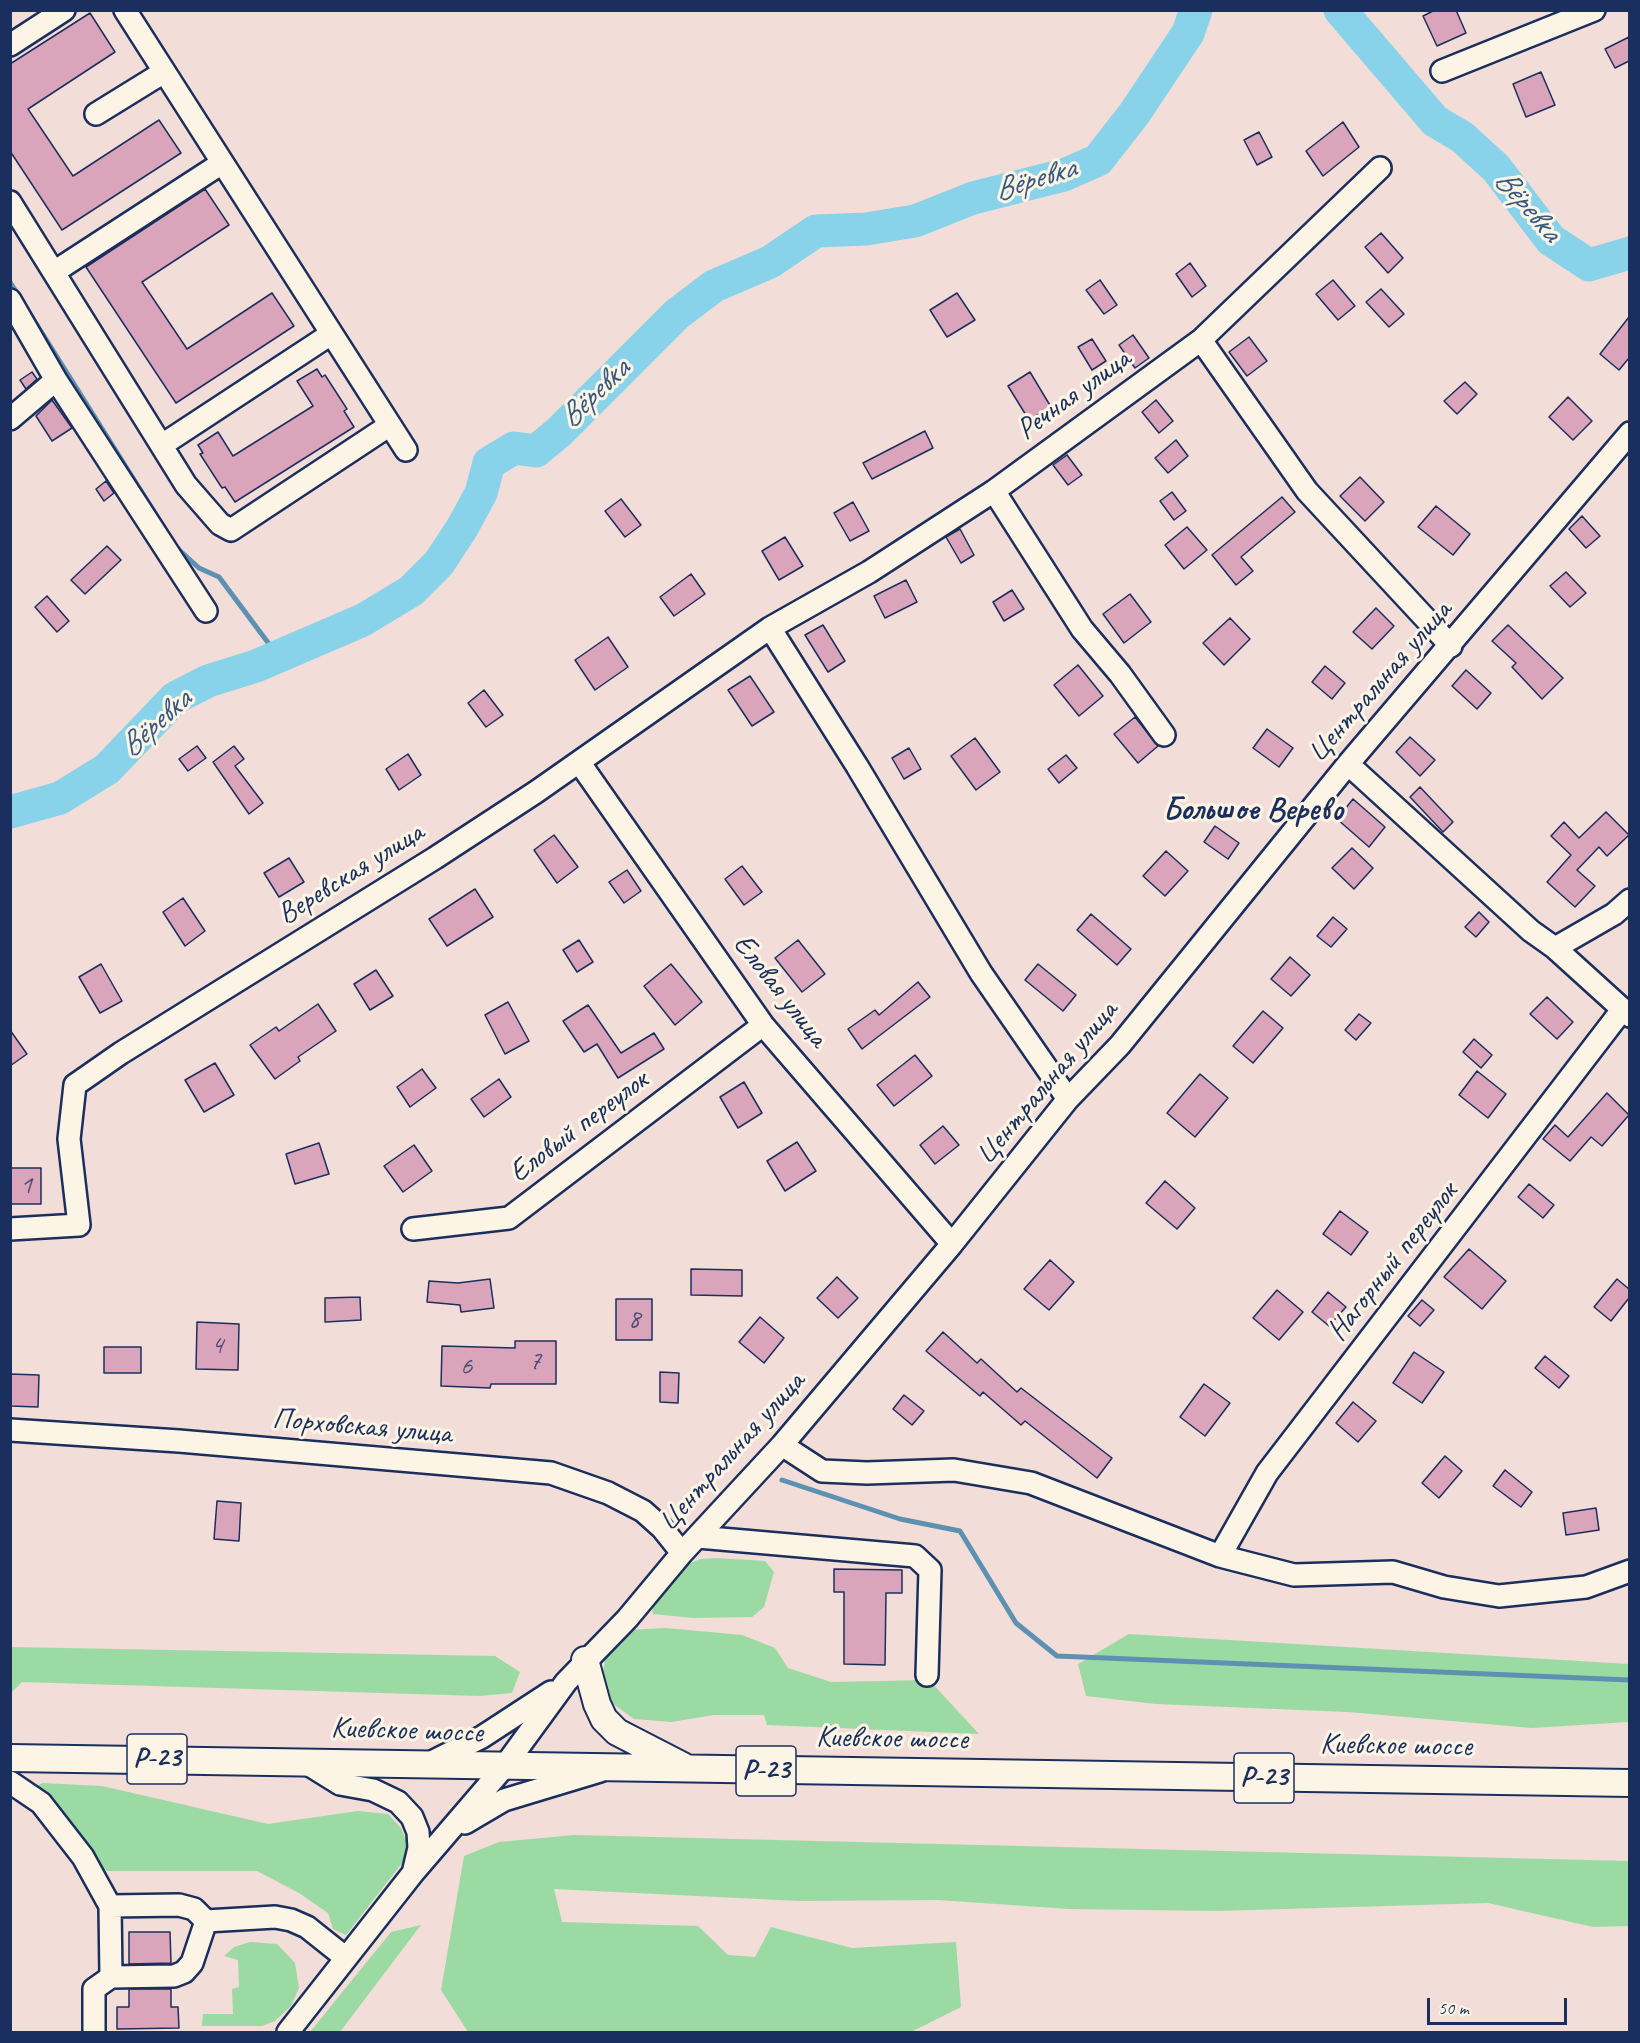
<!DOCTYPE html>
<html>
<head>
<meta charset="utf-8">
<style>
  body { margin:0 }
  #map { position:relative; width:1640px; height:2043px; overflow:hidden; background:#f2ddd8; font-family:Caveat,sans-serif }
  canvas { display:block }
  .frame { position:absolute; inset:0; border:12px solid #1b2f5e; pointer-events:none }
  .scale { position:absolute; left:1427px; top:1998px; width:140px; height:27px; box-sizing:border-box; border:3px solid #1b2f5e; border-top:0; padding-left:8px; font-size:18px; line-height:21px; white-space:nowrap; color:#1b2f5e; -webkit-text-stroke:4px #fcf5e5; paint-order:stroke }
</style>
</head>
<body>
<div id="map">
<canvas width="1640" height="2043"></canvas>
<div class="frame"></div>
<div class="scale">50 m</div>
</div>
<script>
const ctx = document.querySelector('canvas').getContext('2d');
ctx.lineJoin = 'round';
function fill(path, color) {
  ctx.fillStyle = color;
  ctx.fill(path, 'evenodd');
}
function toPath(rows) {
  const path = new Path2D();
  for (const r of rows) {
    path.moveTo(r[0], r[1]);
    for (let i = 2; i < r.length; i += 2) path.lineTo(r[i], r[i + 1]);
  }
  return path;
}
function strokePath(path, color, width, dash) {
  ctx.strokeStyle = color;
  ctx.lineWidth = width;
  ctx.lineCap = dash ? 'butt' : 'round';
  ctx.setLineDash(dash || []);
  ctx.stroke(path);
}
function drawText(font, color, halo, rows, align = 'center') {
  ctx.font = font + ' Caveat,sans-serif';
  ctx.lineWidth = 6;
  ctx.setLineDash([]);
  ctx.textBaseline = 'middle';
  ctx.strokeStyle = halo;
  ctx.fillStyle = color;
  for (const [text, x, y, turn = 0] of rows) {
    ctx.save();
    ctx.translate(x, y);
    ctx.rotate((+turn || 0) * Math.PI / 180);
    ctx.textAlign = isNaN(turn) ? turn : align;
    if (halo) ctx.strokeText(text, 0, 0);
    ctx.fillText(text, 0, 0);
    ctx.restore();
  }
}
const green = toPath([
  [717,1558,765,1561,774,1572,764,1607,752,1617,693,1618,653,1614,652,1603,684,1566,700,1559],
  [666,1628,742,1635,775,1648,788,1668,831,1682,929,1680,979,1734,767,1725,764,1715,714,1715,671,1722,634,1719,612,1703,602,1676,608,1645,625,1630],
  [1129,1634,1629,1664,1629,1722,1532,1728,1348,1712,1156,1704,1086,1696,1078,1664],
  [11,1647,495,1656,520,1672,512,1693,480,1696,22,1682,11,1693],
  [42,1783,102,1786,268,1824,358,1811,388,1814,401,1828,408,1845,402,1863,346,1935,333,1929,328,1913,299,1893,257,1871,107,1871,92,1862,37,1793,37,1786],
  [574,1835,1629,1861,1629,1926,1593,1927,1488,1903,1218,1911,1069,1909,938,1900,799,1901,554,1889,562,1922,698,1926,728,1955,755,1957,771,1927,852,1948,956,1942,961,2007,911,2032,468,2032,441,1990,464,1856,499,1842],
  [421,1925,340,2032,310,2032,391,1932],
  [250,1942,277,1944,295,1963,299,1988,291,2006,275,2021,262,2026,202,2026,203,2014,233,2014,232,1989,239,1987,238,1960,224,1956,234,1947]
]);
const stream = toPath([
  [10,282,165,529],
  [177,548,199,568,219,577,278,656],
  [782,1480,900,1519,960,1531,1016,1623,1057,1656,1630,1680]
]);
const river = toPath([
  [1340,10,1435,121,1462,137,1496,168,1551,240,1589,265,1630,253],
  [10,812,60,798,107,769,175,698,208,681,256,666,363,620,411,591,439,563,462,528,481,493,489,463,514,448,536,451,559,432,677,314,714,286,770,262,816,231,866,229,915,221,973,198,1064,175,1098,160,1134,114,1188,33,1196,10]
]);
const building = toPath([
  [1435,10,1456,10,1466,33,1437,46,1423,16,1435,10],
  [90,13,115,52,28,109,73,176,159,120,181,153,62,230,10,151,10,64,90,13],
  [1629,37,1629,61,1615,68,1605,49,1629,37],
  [1541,72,1555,105,1526,117,1513,84,1541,72],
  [1343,122,1359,147,1323,176,1306,151,1343,122],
  [1259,132,1272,157,1257,165,1244,140,1259,132],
  [205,189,229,225,142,282,187,349,272,293,294,326,176,403,86,267,205,189],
  [1381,233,1403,258,1388,273,1365,247,1381,233],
  [1190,263,1206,286,1192,297,1176,274,1190,263],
  [1100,280,1117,305,1104,314,1086,290,1100,280],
  [1333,280,1355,306,1338,320,1316,294,1333,280],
  [1381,289,1404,314,1389,327,1366,302,1381,289],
  [957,293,975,320,947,337,930,310,957,293],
  [1629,317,1629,358,1619,370,1600,354,1629,317],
  [1133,335,1149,358,1135,368,1119,345,1133,335],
  [1249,337,1267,361,1247,376,1229,352,1249,337],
  [1092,339,1106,361,1092,370,1078,347,1092,339],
  [317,369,322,377,325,375,347,409,344,411,354,427,235,502,225,487,222,488,200,454,203,453,198,445,218,432,233,456,313,406,297,381,317,369],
  [32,372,37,379,26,389,20,380,32,372],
  [1030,372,1051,407,1029,420,1008,386,1030,372],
  [1465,382,1477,394,1457,414,1444,401,1465,382],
  [1568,397,1592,421,1573,440,1549,417,1568,397],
  [52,400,72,428,52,441,36,416,52,400],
  [1156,400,1173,421,1159,433,1142,412,1156,400],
  [925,431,933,448,872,479,863,463,925,431],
  [1176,440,1188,456,1168,473,1155,458,1176,440],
  [1067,455,1082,475,1068,485,1053,465,1067,455],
  [1360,477,1384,502,1365,521,1340,496,1360,477],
  [106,481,114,493,104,501,96,489,106,481],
  [1172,492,1186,511,1174,520,1160,501,1172,492],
  [1282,497,1295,512,1241,557,1253,571,1236,585,1212,555,1282,497],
  [621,499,641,525,625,537,605,511,621,499],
  [853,502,869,531,850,541,834,513,853,502],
  [1436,506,1470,534,1453,555,1418,527,1436,506],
  [1582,516,1600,536,1586,548,1569,529,1582,516],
  [1187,527,1207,550,1184,569,1165,545,1187,527],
  [960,529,974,555,961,563,946,537,960,529],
  [785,537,803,566,779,580,762,551,785,537],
  [107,546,121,560,85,594,71,580,107,546],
  [1566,572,1586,593,1570,607,1550,586,1566,572],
  [691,574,705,594,674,616,660,597,691,574],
  [906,580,917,602,885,618,874,596,906,580],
  [1012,590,1024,609,1004,621,993,602,1012,590],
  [1130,594,1151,622,1124,643,1103,614,1130,594],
  [47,596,69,621,57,632,35,607,47,596],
  [1376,608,1394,626,1372,649,1353,632,1376,608],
  [1230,618,1250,639,1224,665,1203,643,1230,618],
  [823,625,845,661,828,672,805,635,823,625],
  [1508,625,1563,678,1542,699,1512,667,1516,663,1492,641,1508,625],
  [608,637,628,667,595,690,575,660,608,637],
  [1078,665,1103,696,1079,716,1054,685,1078,665],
  [1325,666,1345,683,1332,699,1312,682,1325,666],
  [1466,670,1491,693,1477,709,1452,686,1466,670],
  [750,676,774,712,752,726,728,690,750,676],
  [484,690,503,715,486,727,468,703,484,690],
  [1135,717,1158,746,1138,763,1114,734,1135,717],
  [1267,729,1293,748,1279,767,1253,748,1267,729],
  [1410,737,1435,760,1420,776,1396,752,1410,737],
  [975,738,1000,772,976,790,951,756,975,738],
  [197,746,206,758,188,771,179,759,197,746],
  [234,746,244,759,235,766,263,803,249,814,213,762,234,746],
  [909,748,921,769,904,779,892,758,909,748],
  [408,754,421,775,399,790,386,769,408,754],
  [1066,755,1077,768,1059,783,1048,769,1066,755],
  [1420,787,1453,822,1443,832,1410,797,1420,787],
  [1353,799,1385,827,1369,847,1337,819,1353,799],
  [1606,812,1629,835,1607,856,1599,847,1577,870,1595,886,1575,907,1547,882,1571,855,1551,836,1564,822,1579,838,1606,812],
  [1215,826,1239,843,1228,859,1204,842,1215,826],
  [554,835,578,867,557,883,534,850,554,835],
  [1352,848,1373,868,1354,889,1332,868,1352,848],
  [1166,851,1188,871,1165,896,1143,876,1166,851],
  [289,858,304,882,279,897,264,873,289,858],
  [742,866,762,892,744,905,725,879,742,866],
  [627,870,641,891,624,903,609,882,627,870],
  [475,889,493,917,447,946,429,919,475,889],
  [183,898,205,931,185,946,163,912,183,898],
  [1479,912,1489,922,1476,937,1465,927,1479,912],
  [1091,914,1131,949,1117,965,1077,930,1091,914],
  [1333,917,1347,929,1331,947,1317,936,1333,917],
  [579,940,593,962,577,972,563,950,579,940],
  [798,940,825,974,802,992,775,958,798,940],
  [1290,957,1310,975,1291,996,1271,979,1290,957],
  [101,964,122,1001,100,1013,79,977,101,964],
  [671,964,702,1002,675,1025,644,986,671,964],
  [1038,964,1076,995,1063,1011,1025,980,1038,964],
  [376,970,393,996,370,1010,354,984,376,970],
  [918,982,930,997,862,1049,848,1029,875,1010,879,1015,918,982],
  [1547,997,1573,1022,1557,1039,1530,1014,1547,997],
  [508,1002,529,1041,505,1054,485,1015,508,1002],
  [318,1004,336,1031,298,1057,300,1061,275,1079,250,1045,276,1027,279,1031,318,1004],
  [588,1005,621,1053,654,1033,664,1049,618,1078,597,1044,584,1052,563,1021,588,1005],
  [1263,1011,1283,1028,1253,1063,1233,1046,1263,1011],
  [1359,1014,1371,1023,1356,1040,1345,1030,1359,1014],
  [10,1030,27,1054,10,1066,10,1030],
  [1474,1039,1492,1055,1481,1068,1463,1052,1474,1039],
  [915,1055,932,1076,894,1106,877,1085,915,1055],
  [215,1063,234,1095,204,1112,185,1080,215,1063],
  [422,1069,436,1088,410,1107,397,1087,422,1069],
  [1477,1071,1506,1094,1488,1118,1459,1095,1477,1071],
  [1200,1074,1228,1098,1195,1137,1167,1113,1200,1074],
  [499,1079,511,1097,484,1117,471,1099,499,1079],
  [744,1082,762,1113,738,1128,720,1097,744,1082],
  [1607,1093,1629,1115,1602,1146,1591,1137,1570,1161,1543,1139,1555,1125,1568,1137,1607,1093],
  [943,1126,959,1145,935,1164,920,1145,943,1126],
  [797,1142,816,1171,785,1191,767,1161,797,1142],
  [319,1143,329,1174,295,1184,286,1154,319,1143],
  [414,1145,432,1171,403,1192,384,1166,414,1145],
  [10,1168,41,1168,41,1204,10,1204,10,1168],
  [1165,1181,1195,1208,1177,1229,1146,1203,1165,1181],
  [1529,1184,1554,1205,1543,1218,1518,1197,1529,1184],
  [1340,1211,1368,1232,1351,1255,1323,1234,1340,1211],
  [1469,1249,1506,1281,1482,1309,1444,1277,1469,1249],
  [1050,1260,1074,1282,1049,1310,1024,1289,1050,1260],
  [691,1269,742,1270,742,1296,691,1295,691,1269],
  [837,1277,858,1298,838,1318,817,1298,837,1277],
  [490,1279,494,1308,461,1312,460,1305,427,1302,429,1281,458,1283,490,1279],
  [1617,1279,1629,1289,1629,1298,1611,1321,1594,1307,1617,1279],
  [1277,1290,1303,1312,1279,1340,1253,1318,1277,1290],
  [1328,1292,1346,1307,1329,1326,1312,1312,1328,1292],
  [360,1297,361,1320,325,1322,325,1298,360,1297],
  [616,1299,652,1299,652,1340,616,1340,616,1299],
  [1422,1300,1434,1310,1420,1326,1408,1316,1422,1300],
  [760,1317,784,1338,764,1363,739,1342,760,1317],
  [197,1322,239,1324,238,1370,196,1369,197,1322],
  [943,1332,977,1363,981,1359,1017,1392,1021,1388,1112,1458,1097,1478,1025,1421,1021,1425,983,1392,980,1396,926,1351,943,1332],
  [515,1341,556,1341,556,1384,491,1384,490,1388,441,1386,442,1346,515,1348,515,1341],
  [104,1347,141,1347,141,1373,104,1373,104,1347],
  [1414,1352,1444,1372,1422,1403,1393,1383,1414,1352],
  [1545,1356,1569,1376,1559,1388,1535,1368,1545,1356],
  [660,1372,679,1373,678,1403,660,1402,660,1372],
  [10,1374,39,1375,38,1407,10,1406,10,1374],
  [1204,1384,1230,1403,1205,1436,1180,1417,1204,1384],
  [904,1395,924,1411,912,1425,893,1409,904,1395],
  [1353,1402,1376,1421,1358,1442,1336,1423,1353,1402],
  [1445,1456,1462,1471,1439,1498,1422,1483,1445,1456],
  [1505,1470,1532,1492,1521,1507,1493,1486,1505,1470],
  [217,1501,241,1503,239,1541,214,1539,217,1501],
  [1596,1508,1599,1530,1566,1535,1563,1513,1596,1508],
  [834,1569,902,1570,902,1593,886,1593,885,1665,844,1664,844,1592,834,1592,834,1569],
  [129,1932,170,1932,171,1963,129,1964,129,1932],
  [129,1989,171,1989,171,2007,178,2007,179,2028,117,2029,117,2007,129,2007,129,1989]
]);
const minor = toPath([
  [125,10,406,450],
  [10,45,64,10],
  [1442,71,1594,10],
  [96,114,164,72],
  [10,202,186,485,220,524,231,530,390,425],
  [54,272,222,163],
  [10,300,56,380,206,611],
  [1201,340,1307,491,1451,646],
  [10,419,56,380],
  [162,445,331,334],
  [994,491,1082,629,1120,674,1164,735],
  [770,628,857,766,981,973,1068,1099],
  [579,762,763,1025,952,1244],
  [1348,764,1531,931,1555,948,1630,1016],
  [1555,948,1614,914,1630,900],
  [10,1229,79,1225,69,1139,75,1085,121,1053,435,858,536,792,770,628,869,572,994,491,1201,340,1380,168],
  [413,1229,509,1218,763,1025],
  [10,1430,179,1441,551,1473,608,1493,643,1511,662,1528,682,1553],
  [782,1445,822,1471,867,1473,954,1470,1031,1483,1220,1556,1294,1575,1393,1572,1444,1587,1499,1596,1586,1587,1630,1571],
  [698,1537,915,1556,930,1570,927,1675],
  [1220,1556,1267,1473,1622,1010],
  [303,1761,340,1784,373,1790,398,1802,412,1817,418,1832,419,1848,414,1869],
  [428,1764,482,1737,551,1692],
  [10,1782,41,1803,83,1857,110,1906,111,1977],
  [465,1823,504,1800,600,1771],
  [110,1906,179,1905,194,1909,206,1921],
  [94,2032,94,1989,111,1977,174,1976,184,1972,192,1963,206,1921,275,1917,291,1920,307,1927,346,1958],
  [288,2032,413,1873,504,1767,566,1682,627,1619,682,1553,782,1445,952,1244,1068,1099,1120,1045,1348,764,1630,433]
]);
const major = toPath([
  [585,1660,597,1704,604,1719,617,1732,683,1766],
  [10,1758,1630,1783]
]);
const numberNames = [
  ["1",26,1186],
  ["8",634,1320],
  ["4",217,1346],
  ["7",535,1362],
  ["6",466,1367]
];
const shields = [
  [157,1759,60],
  [766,1771,60],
  [1264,1778,60]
];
const shieldNames = [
  ["Р-23",157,1759],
  ["Р-23",766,1771],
  ["Р-23",1264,1778]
];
const streetNames = [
  ["Речная улица",1074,395,-36],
  ["Центральная улица",1380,682,-49],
  ["Веревская улица",351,874,-32],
  ["Еловая улица",780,991,52],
  ["Центральная улица",1047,1083,-50],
  ["Еловый переулок",579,1127,-37],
  ["Нагорный переулок",1393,1262,-52],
  ["Порховская улица",362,1427,5],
  ["Центральная улица",732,1452,-48],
  ["Киевское шоссе",407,1731,2],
  ["Киевское шоссе",892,1739,1],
  ["Киевское шоссе",1396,1746,1]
];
const waterNames = [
  ["Вёревка",1035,180,-17],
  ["Вёревка",1527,206,49],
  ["Вёревка",595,394,-44],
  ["Вёревка",156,724,-42]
];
const quarterNames = [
  ["Большое Верево",1253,810]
];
fill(green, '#9cdaa3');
strokePath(stream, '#5c91b1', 5);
strokePath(river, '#88d3e9', 33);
fill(building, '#daa4bb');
strokePath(building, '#1b2f5e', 1.5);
strokePath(minor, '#1b2f5e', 26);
strokePath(major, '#1b2f5e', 30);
strokePath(minor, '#fcf5e5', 21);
strokePath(major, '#fcf5e5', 26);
drawText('27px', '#4b4c75', null, numberNames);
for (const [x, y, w] of shields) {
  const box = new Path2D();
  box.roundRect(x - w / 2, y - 25, w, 50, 4.5);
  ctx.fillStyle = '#fcf5e5';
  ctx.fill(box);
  strokePath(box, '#1b2f5e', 1.5);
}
drawText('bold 28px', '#1b2f5e', null, shieldNames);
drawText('30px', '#1b2f5e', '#fcf5e5', streetNames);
drawText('italic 32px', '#365881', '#fcf5e5', waterNames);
drawText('bold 33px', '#1b2f5e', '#fcf5e5', quarterNames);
</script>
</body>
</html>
